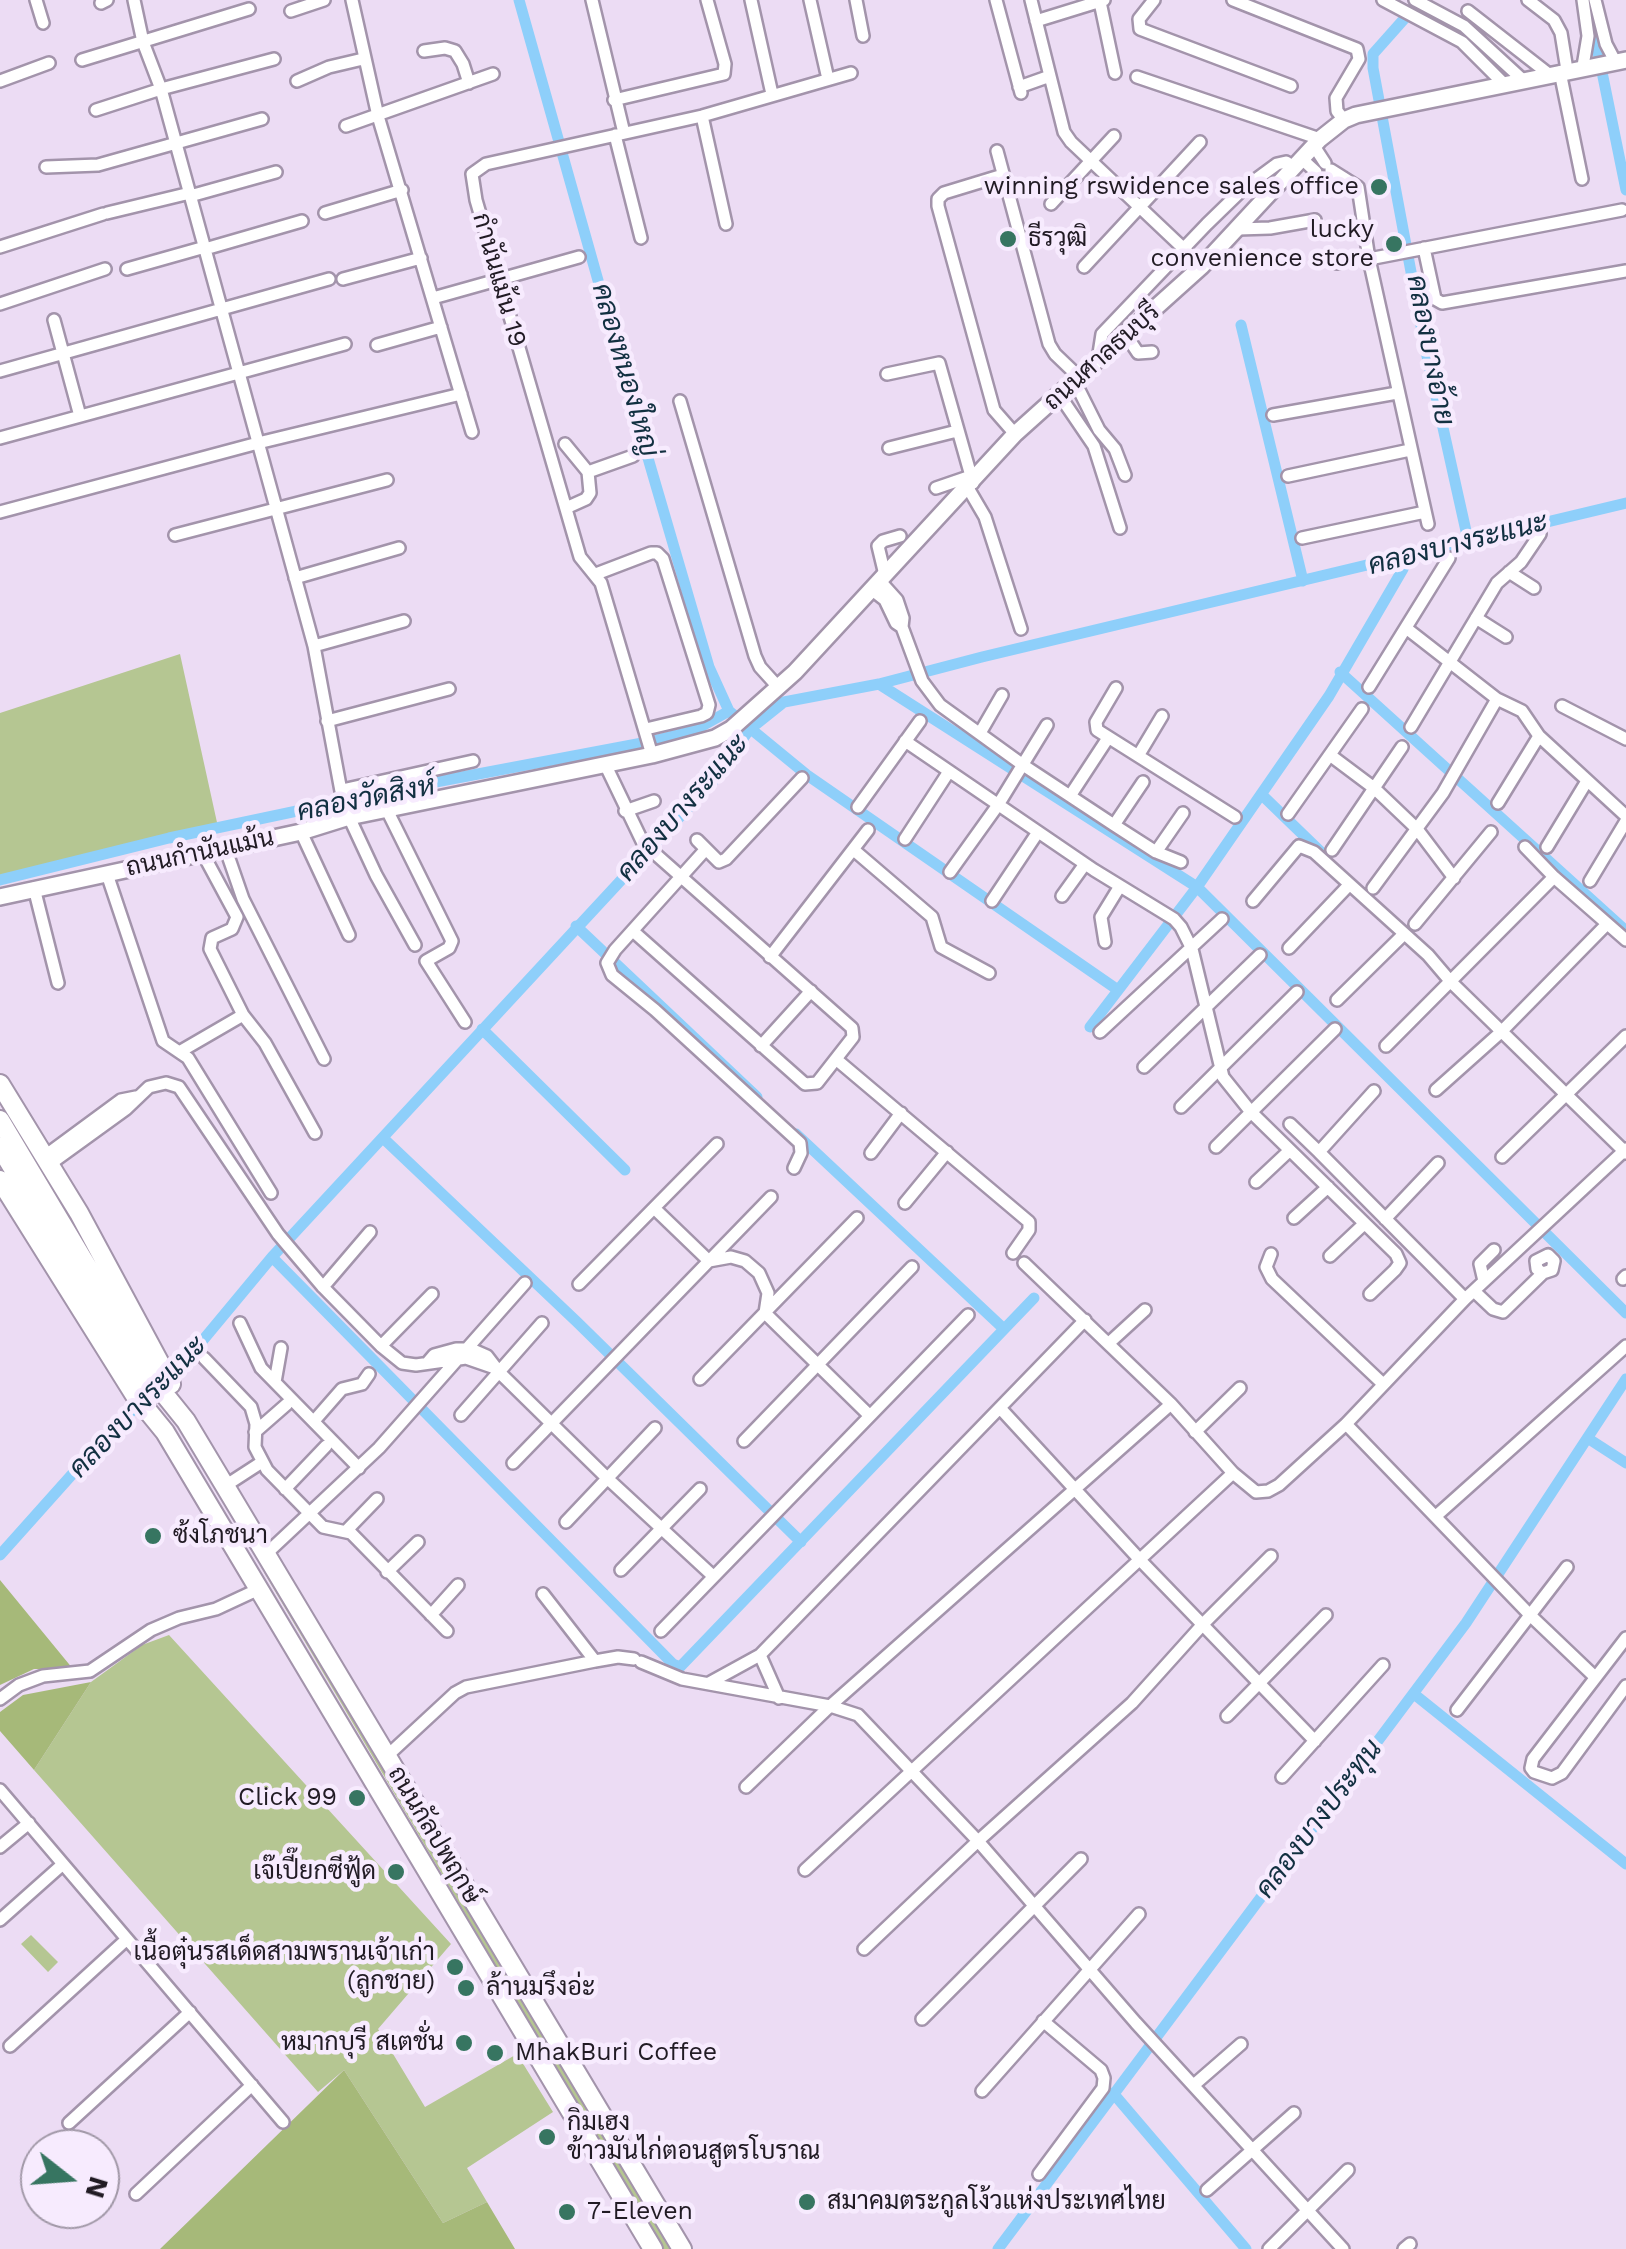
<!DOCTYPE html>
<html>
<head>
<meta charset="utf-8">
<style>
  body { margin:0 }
  #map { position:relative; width:1626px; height:2249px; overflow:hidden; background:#ecdcf4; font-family:"Work Sans",sans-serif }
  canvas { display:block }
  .north { position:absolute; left:20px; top:2129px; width:100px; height:100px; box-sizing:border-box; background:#f7ebfe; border:2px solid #a198a7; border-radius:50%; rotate:107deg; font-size:28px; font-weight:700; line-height:40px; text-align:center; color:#211b24 }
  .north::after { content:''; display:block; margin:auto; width:35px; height:45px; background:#377561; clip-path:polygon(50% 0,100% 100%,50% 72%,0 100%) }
</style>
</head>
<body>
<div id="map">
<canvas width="1626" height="2249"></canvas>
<div class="north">N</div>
</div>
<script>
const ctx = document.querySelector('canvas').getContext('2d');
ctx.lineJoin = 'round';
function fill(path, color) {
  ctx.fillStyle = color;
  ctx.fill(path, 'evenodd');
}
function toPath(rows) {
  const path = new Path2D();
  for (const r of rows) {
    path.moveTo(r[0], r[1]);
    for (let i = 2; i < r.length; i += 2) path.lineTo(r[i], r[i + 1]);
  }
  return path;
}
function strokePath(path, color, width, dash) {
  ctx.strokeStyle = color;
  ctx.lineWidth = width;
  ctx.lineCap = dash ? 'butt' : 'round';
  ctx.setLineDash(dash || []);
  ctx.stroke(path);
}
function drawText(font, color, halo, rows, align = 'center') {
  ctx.font = font + ' "Work Sans",Sarabun,sans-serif';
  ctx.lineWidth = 9;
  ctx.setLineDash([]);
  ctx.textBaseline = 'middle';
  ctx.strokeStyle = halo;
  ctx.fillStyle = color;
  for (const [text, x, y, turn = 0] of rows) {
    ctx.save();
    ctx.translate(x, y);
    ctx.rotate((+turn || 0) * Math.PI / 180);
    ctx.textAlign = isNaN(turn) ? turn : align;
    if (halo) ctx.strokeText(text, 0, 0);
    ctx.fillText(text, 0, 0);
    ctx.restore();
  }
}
const green = toPath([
  [180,654,218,827,0,876,0,713],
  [259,1564,349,1706,674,2249,663,2249],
  [169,1635,451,1944,378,2029,425,2107,517,2054,553,2112,467,2168,487,2202,443,2223,344,2070,318,2092,34,1770,91,1682,142,1645],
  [31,1935,58,1962,48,1972,21,1944]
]);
const forest = toPath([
  [0,1580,73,1669,34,1669,0,1685],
  [91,1682,34,1770,0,1731,0,1712,23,1695],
  [344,2070,443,2223,487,2202,515,2249,160,2249]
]);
const canal = toPath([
  [519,0,650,465,709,667,729,711,807,775,1118,990],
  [1589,8,1626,190],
  [1413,9,1373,54,1373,68,1425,347,1468,540],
  [1241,325,1303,581],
  [1340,672,1626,931],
  [879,684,1197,887,1626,1313],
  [1261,794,1326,857],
  [0,880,169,838,425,784,653,741,693,731,729,711],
  [576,926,757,1097],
  [1090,1027,1197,887,1329,696,1403,569,1406,555],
  [482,1029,625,1170],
  [796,1134,1004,1329],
  [383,1138,577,1322,801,1542],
  [272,1257,673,1664,680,1667,1034,1298],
  [165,1382,179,1369,272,1257,713,781,749,730,784,702,879,684,982,657,1626,503],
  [1592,1441,1626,1463],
  [0,1555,118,1423,143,1401],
  [1414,1694,1626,1864],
  [1113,2093,1246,2249],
  [998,2249,1466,1623,1626,1379]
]);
const street = toPath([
  [36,0,43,23],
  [134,0,143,42,161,89,314,646,346,818],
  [352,0,378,116,472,432],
  [592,0,624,133],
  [751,0,772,94],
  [810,0,828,79],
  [856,0,863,36],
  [996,0,1021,93],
  [1031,0,1064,132,1071,142,1202,266],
  [1154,0,1139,19,1140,29,1291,86],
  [1233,0,1357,49,1359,59,1336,98,1337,111,1344,120],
  [1383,0,1462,42,1504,84],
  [1415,0,1464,26,1524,81],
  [1528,0,1554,20,1561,33,1567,70],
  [1583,0,1588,36,1583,66],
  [1595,0,1606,44,1615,61],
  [1100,2,1115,73],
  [101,3,107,0],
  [291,11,324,0],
  [1468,11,1550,75],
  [1036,21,1104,0],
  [424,51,445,48,455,51,463,64,469,83],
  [82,60,249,9],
  [1560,72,1582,179],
  [1137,77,1320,139],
  [0,81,49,63],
  [297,81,329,67,363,59],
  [1019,87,1050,76],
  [614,100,724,74,725,64,707,0],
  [96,110,161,89,274,59],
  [702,116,726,224],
  [346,126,493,74],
  [615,135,641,238],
  [1314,146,1325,163],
  [997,151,1049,344,1055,354,1079,377],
  [1302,159,1316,172],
  [46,167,98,165,262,119],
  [1331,170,1358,187,1369,259,1428,524],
  [1003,175,944,193,938,199,938,206,994,410,1015,434],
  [1324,177,1344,178],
  [190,196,276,172],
  [1051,204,1114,136],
  [107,213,190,193],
  [325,213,402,190],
  [1238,229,1270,228,1315,220],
  [0,247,103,214],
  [1424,248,1435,299,1442,303,1626,271],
  [205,249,302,221],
  [1369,259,1622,210],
  [1337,263,1368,255],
  [1084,267,1200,142],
  [127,269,205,247],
  [343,279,421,258],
  [433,298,579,257],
  [0,304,105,269],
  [54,320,80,416],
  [1126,335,1138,353,1152,352],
  [377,345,441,327],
  [1098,360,1102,334,1207,224,1243,189,1277,164,1286,162,1294,167],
  [0,371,329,279],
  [887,374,939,363,973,483],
  [1075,382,1099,430,1115,449,1125,475],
  [1060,396,1094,446,1120,528],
  [680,401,755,656,760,667,779,688],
  [1273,415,1397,393],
  [0,438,345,344],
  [565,444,588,472,590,493,586,499,566,508],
  [889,448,957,431],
  [588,472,633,456],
  [1288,476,1410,450],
  [936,488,971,476],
  [968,488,985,517,1021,629],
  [0,512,258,443,461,394],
  [175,535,387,480],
  [1302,538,1425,512],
  [1509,572,1534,588],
  [596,574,651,553,657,553,663,559,709,705,707,713,701,716,646,729],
  [885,575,878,546,883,541,900,536],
  [295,578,399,548],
  [879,580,897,600,903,618,902,627],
  [871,589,885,600,896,623,902,627,922,681,940,705,1023,765,1114,825,1156,852,1181,862],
  [1476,618,1506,637],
  [1406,628,1497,699,1522,711,1539,736,1626,816],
  [314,646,404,621],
  [1369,687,1449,558],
  [1116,688,1096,722,1097,730,1235,817],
  [1562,706,1626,739],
  [327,721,449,689],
  [1411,727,1497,583,1521,562,1540,534],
  [980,733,1002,695],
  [905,741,1094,870,1174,919,1181,927,1192,949,1223,1077,1251,1112,1396,1254,1400,1263,1395,1270,1370,1294],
  [652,755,601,583,580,557,476,200,472,174,486,164,702,116,851,73],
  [1330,755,1374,788,1417,829,1454,878],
  [1138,756,1162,716],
  [605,764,643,843,852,1028,853,1037,817,1083,805,1084,634,932],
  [342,790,473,761],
  [1070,796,1108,738],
  [1498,803,1539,736],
  [858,807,920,721],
  [387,810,452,941,449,948,426,961,465,1022],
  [625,811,654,801],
  [1288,814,1362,709],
  [349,817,376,875,415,945],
  [1114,825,1143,782],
  [301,832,349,935],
  [905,839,948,773],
  [697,840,719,862,726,859,802,778],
  [225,847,243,899,324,1059],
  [1525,847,1554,877,1626,940],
  [1547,847,1587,781],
  [706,849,615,950,607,963,612,975,655,1010,800,1143,801,1153,794,1168],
  [1332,850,1402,747],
  [855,851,932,917,941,947,989,973],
  [202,852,237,917,232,929,212,938,210,949,243,1015,265,1043,315,1133],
  [1156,852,1183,813],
  [950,872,998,805,1047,725],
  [107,874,163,1041,188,1058,271,1193],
  [1590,881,1626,821],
  [34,888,58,983],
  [1373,888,1443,793,1497,699],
  [1062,896,1085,864],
  [992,901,1038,832],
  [1253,901,1299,846,1314,852,1428,955,1451,982,1626,1153],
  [1415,924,1491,832],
  [1105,942,1101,917,1120,886],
  [1289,948,1349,885],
  [770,957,868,830],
  [1337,1000,1403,935],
  [1100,1032,1222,919],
  [761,1046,811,991],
  [1386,1046,1554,877],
  [181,1051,243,1015],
  [837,1060,1029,1222,1029,1230,1013,1253],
  [1144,1067,1260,955],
  [1436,1090,1501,1032,1607,924],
  [1374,1091,1319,1152,1465,1299],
  [1181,1107,1297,992],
  [1290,1124,1319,1152],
  [1216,1147,1335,1029],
  [871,1153,901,1113],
  [45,1156,121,1100,136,1097],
  [1502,1157,1626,1036],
  [50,1164,126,1109,149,1087,166,1083,179,1087,278,1234,323,1287,381,1346,402,1363,416,1365,466,1358,495,1368],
  [1256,1182,1289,1151],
  [905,1203,947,1152],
  [654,1208,709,1261,731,1257,745,1261,759,1273,768,1293,765,1313,869,1415],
  [1294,1218,1328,1187],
  [1385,1219,1438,1163],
  [1271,1254,1266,1267,1272,1279,1382,1383],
  [1330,1256,1364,1224],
  [1024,1263,1171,1404,1233,1473,1256,1492,1268,1491,1279,1485,1346,1424,1465,1299,1626,1149],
  [1623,1279,1626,1276],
  [1484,1281,1480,1264,1494,1250],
  [579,1284,717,1144],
  [323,1287,370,1232],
  [1474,1291,1493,1309,1503,1312,1543,1273,1552,1270,1554,1261,1548,1255,1536,1261,1537,1269,1543,1273],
  [240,1323,261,1368,359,1468],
  [1109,1343,1145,1310],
  [381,1346,432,1294],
  [204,1358,251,1407,256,1424,255,1447,267,1470,323,1527,351,1533,447,1631],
  [428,1362,434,1355,456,1349,471,1349,487,1356,500,1373,607,1478,713,1576],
  [700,1379,857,1218],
  [275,1382,281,1348],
  [1000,1408,1141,1561,1315,1741],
  [461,1415,542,1323],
  [314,1421,342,1389,362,1384,369,1374],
  [1346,1424,1531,1616,1595,1677],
  [255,1432,287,1404],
  [1195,1432,1240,1388],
  [744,1441,912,1267],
  [513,1463,771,1197],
  [225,1486,262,1462],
  [285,1489,326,1446],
  [1436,1516,1626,1346],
  [566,1522,655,1428],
  [347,1530,377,1499],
  [266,1554,379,1448,525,1283],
  [621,1570,700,1489],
  [387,1572,418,1542],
  [543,1594,595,1661],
  [431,1615,458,1585],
  [661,1631,968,1315],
  [1626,1638,1533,1759,1531,1768,1534,1772,1552,1778,1562,1773,1626,1686],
  [760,1655,779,1698],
  [641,1662,682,1679,830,1706,858,1715,978,1841,1136,2023,1343,2249],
  [709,1683,760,1655,1085,1320],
  [0,1699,19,1685,43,1676,90,1671,151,1630,179,1618,216,1609,259,1589],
  [1457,1710,1567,1567],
  [1227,1716,1326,1615],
  [387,1756,455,1693,466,1687,595,1661,618,1657,634,1659],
  [1282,1777,1383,1665],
  [746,1787,830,1706,1171,1404],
  [0,1790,283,2122],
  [0,1847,29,1823],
  [805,1870,1233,1473],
  [0,1920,63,1864],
  [864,1949,978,1841,1132,1703,1204,1623,1271,1556],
  [922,2019,1081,1859],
  [10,2046,127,1939],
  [1195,2084,1241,2044],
  [982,2091,1139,1914],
  [69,2123,190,2012],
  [1039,2174,1103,2088,1104,2078,1101,2070,1043,2021],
  [1207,2190,1294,2113],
  [136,2194,252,2085],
  [1269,2249,1348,2170],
  [1404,2249,1410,2244]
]);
const secondary = toPath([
  [0,897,301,832,349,817,652,755,715,738,731,729,795,672,1015,434,1202,266,1320,139,1344,120,1356,115,1626,60]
]);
const primary = toPath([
  [0,1084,79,1213,171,1384],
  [0,1120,161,1390,186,1421,225,1486,682,2249],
  [0,1147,149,1395],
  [0,1180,134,1394,165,1432,653,2249]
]);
const markers = [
  [1379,187,10,"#377561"],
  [1008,239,10,"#377561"],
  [1394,244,10,"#377561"],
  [153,1536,10,"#377561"],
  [357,1798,10,"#377561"],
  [396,1872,10,"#377561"],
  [455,1967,10,"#377561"],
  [466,1988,10,"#377561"],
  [464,2043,10,"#377561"],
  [495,2053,10,"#377561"],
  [547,2137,10,"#377561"],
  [807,2202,10,"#377561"],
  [567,2212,10,"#377561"]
];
const poiNames = [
  ["winning rswidence sales office",1359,187,"right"],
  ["lucky",1374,230,"right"],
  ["convenience store",1374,259,"right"],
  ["ธีรวุฒิ",1028,239],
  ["ซ้งโภชนา",173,1536],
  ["Click 99",337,1798,"right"],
  ["เจ๊เปี๊ยกซีฟู้ด",376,1872,"right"],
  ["เนื้อตุ๋นรสเด็ดสามพรานเจ้าเก่า",435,1953,"right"],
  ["(ลูกชาย)",435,1982,"right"],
  ["ล้านมรึงอ่ะ",486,1988],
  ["หมากบุรี สเตชั่น",444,2043,"right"],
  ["MhakBuri Coffee",515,2053],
  ["กิมเฮง",567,2123],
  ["ข้าวมันไก่ตอนสูตรโบราณ",567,2152],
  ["สมาคมตระกูลโง้วแห่งประเทศไทย",827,2202],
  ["7-Eleven",587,2212]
];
const streetNames = [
  ["กำนันแม้น 19",499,280,74],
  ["ถนนศาลธนบุรี",1102,357,-42],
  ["ถนนกำนันแม้น",200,853,-12],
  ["ถนนกัลปพฤกษ์",434,1835,59]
];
const waterNames = [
  ["คลองบางอ้าย",1430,350,79],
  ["คลองหนองใหญ่",625,370,74],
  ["คลองบางระแนะ",1458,544,-14],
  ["คลองวัดสิงห์",366,799,-11],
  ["คลองบางระแนะ",683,808,-49],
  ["คลองบางระแนะ",138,1407,-46],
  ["คลองบางประทุน",1319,1819,-53]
];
fill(green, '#b5c692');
fill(forest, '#a6b979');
strokePath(canal, '#8ecffa', 11);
strokePath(street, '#a394ab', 16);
strokePath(secondary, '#a394ab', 20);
strokePath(primary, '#a394ab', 22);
strokePath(street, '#fff', 11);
strokePath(secondary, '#fff', 15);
strokePath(primary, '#fff', 18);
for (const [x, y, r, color] of markers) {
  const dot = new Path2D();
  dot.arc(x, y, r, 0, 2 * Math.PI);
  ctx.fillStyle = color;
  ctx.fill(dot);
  strokePath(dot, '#f7ebfe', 4);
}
drawText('25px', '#211b24', '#f7ebfe', poiNames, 'left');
drawText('25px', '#211b24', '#f7ebfe', streetNames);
drawText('italic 28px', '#123041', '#f7ebfe', waterNames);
</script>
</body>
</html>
